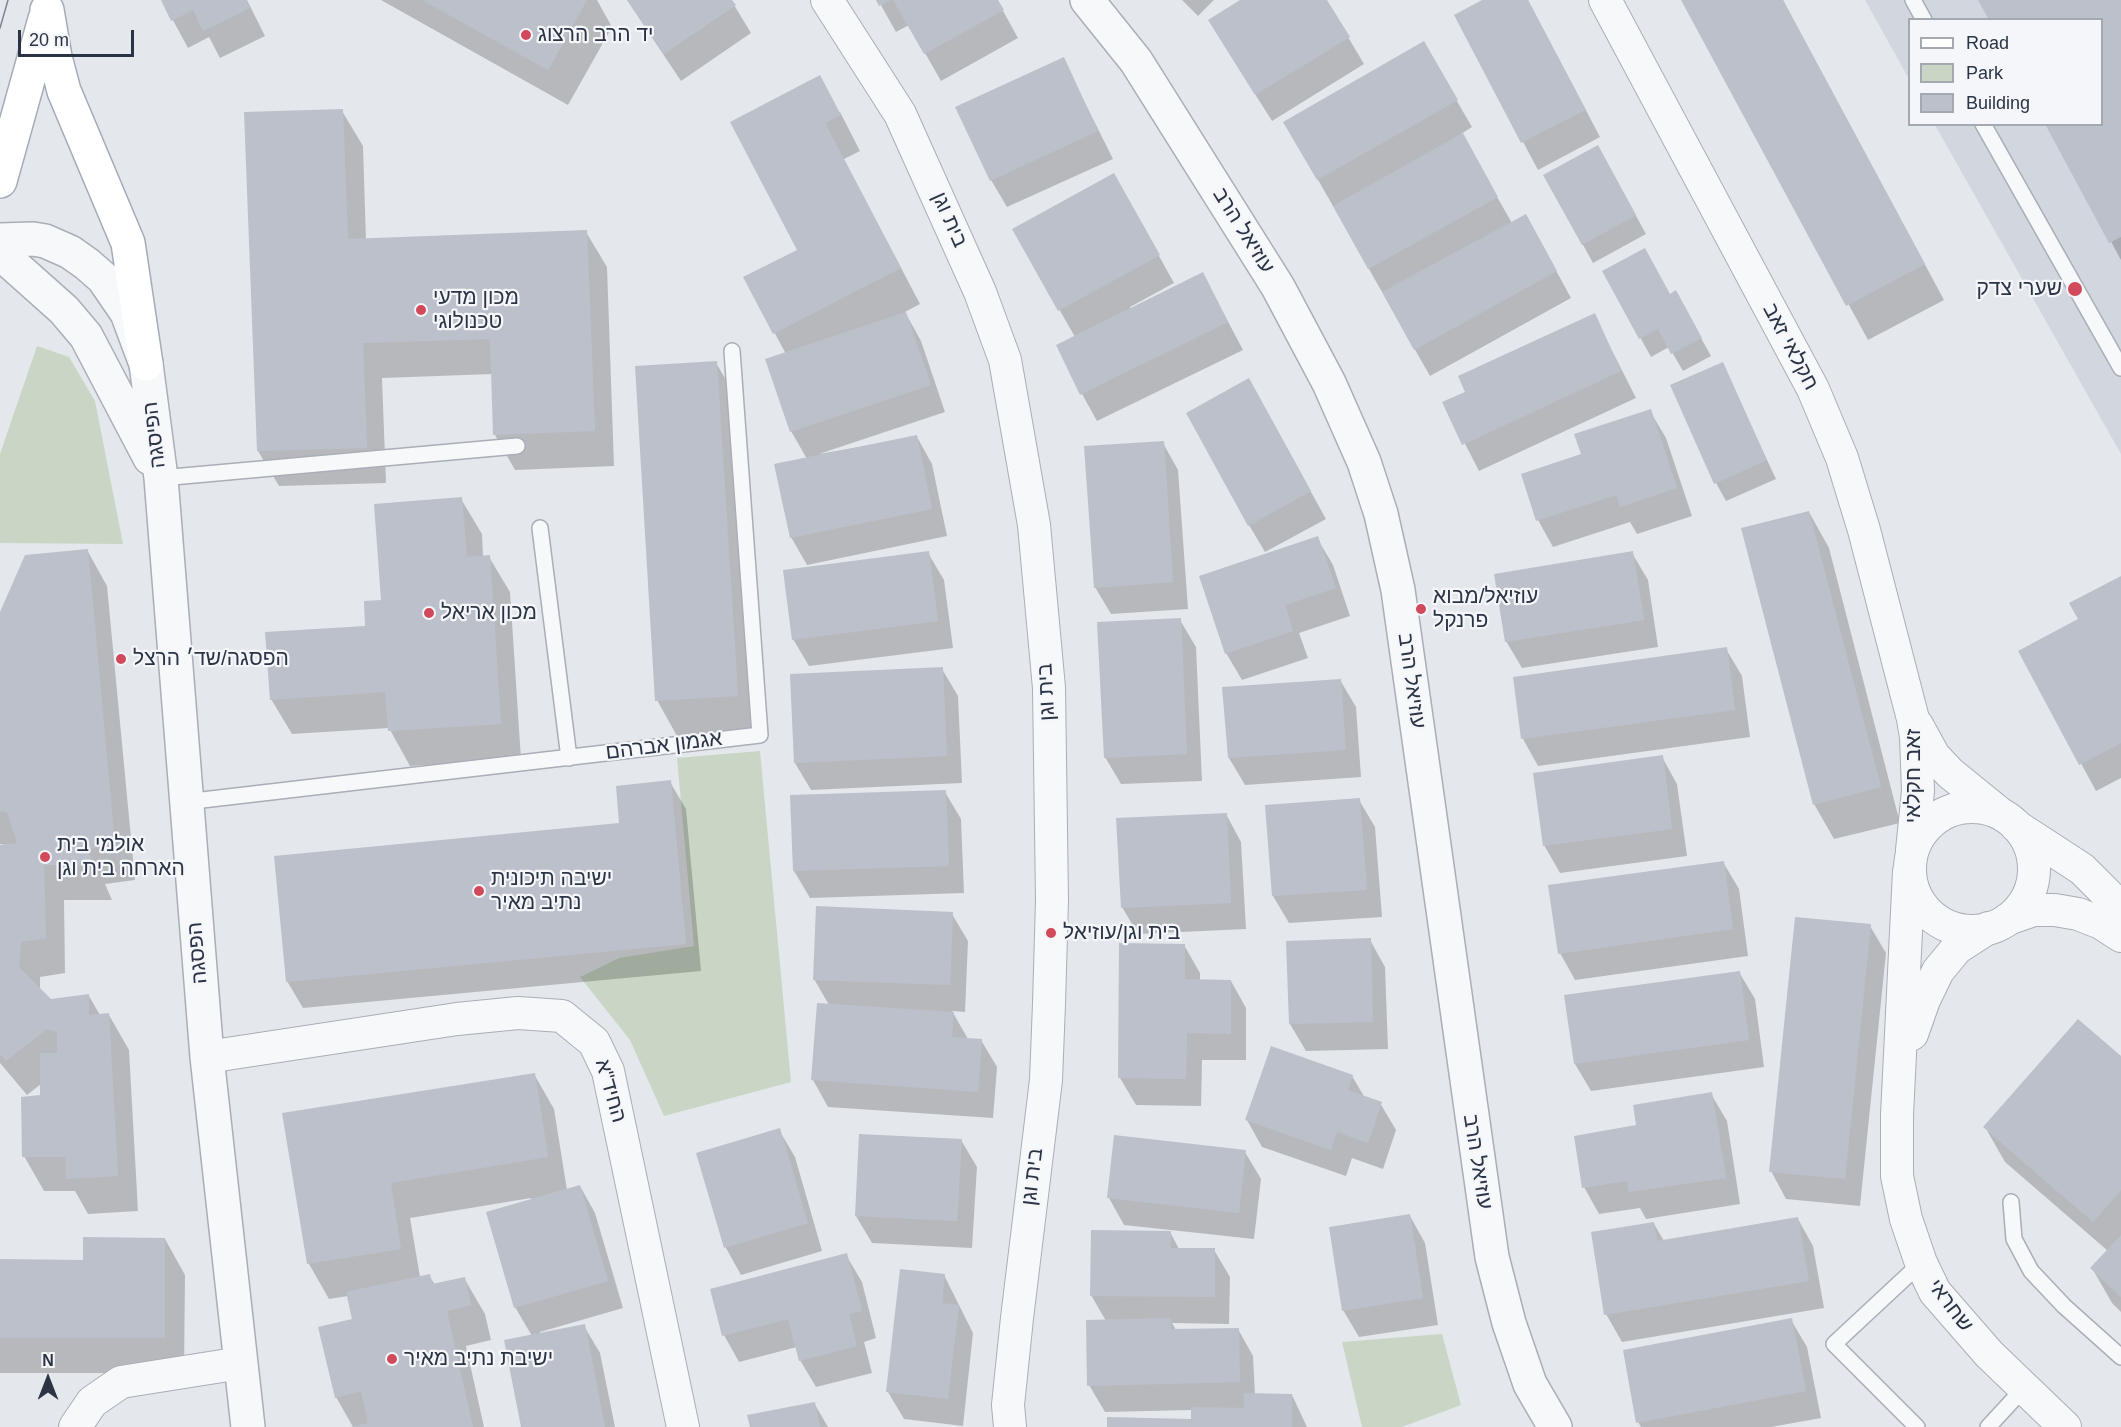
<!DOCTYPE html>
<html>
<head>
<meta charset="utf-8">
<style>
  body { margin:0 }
  #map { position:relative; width:2121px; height:1427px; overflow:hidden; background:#e4e7ec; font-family:Helvetica,sans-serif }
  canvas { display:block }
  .legend { position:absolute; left:1908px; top:18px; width:195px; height:108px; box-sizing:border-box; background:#f4f6f9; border:2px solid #a4a8b1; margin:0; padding:8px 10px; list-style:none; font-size:18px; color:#2b3445 }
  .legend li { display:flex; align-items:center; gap:12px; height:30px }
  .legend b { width:30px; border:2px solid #a4a8b1 }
  .north { position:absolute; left:18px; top:1349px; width:60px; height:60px; -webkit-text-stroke:4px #f4f6f9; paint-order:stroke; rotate:0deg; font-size:16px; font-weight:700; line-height:24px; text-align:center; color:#2b3445 }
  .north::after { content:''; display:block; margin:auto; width:21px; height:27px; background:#2b3445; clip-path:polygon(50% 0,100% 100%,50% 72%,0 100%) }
  .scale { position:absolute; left:18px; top:30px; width:116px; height:27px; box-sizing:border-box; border:3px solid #2b3445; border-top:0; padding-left:8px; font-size:18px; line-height:21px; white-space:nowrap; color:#2b3445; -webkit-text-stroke:4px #f4f6f9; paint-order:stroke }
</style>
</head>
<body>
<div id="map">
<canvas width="2121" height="1427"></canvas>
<ul class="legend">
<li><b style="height:8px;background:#fff"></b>Road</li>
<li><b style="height:16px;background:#c9d6c5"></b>Park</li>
<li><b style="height:16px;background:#bbc0ca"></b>Building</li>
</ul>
<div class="north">N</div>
<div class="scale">20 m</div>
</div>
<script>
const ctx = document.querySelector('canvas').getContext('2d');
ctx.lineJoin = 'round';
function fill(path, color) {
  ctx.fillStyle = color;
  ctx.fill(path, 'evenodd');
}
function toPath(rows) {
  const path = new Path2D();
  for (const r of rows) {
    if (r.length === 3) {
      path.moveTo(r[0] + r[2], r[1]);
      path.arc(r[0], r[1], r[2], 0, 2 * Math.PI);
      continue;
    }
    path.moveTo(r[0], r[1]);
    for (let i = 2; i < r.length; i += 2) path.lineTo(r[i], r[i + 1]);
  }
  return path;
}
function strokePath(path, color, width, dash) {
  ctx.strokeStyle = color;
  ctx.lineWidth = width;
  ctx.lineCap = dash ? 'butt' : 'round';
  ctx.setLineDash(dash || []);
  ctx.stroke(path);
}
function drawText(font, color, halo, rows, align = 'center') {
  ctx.font = font + ' Helvetica,Heebo,sans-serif';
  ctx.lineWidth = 4.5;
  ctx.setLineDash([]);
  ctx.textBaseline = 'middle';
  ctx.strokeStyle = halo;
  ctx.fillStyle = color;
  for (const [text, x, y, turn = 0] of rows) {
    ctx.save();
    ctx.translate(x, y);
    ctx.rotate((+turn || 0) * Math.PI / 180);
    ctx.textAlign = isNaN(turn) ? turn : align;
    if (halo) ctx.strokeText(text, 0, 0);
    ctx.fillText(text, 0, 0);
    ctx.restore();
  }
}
const built = toPath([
  [1865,0,2121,0,2121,454,1935,125,2102,124,2102,20,1910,20,1909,79]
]);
const green = toPath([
  [37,346,69,357,95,401,123,544,0,543,0,454],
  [760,751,791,1082,664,1116,630,1040,580,977,619,958,694,946,677,758],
  [1442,1334,1461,1405,1402,1427,1362,1427,1342,1342]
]);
const shadow = toPath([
  [162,0,247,0,265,36,220,58,209,37,188,48],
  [381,0,597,0,612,27,568,105],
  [627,0,731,0,751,33,681,81],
  [878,0,997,0,1018,38,941,81,909,25,896,32],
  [1182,0,1214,0,1198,16],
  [1243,0,1326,0,1364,64,1272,121,1226,48],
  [1486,0,1528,0,1600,137,1538,170,1456,16],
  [1683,0,1783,0,1944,300,1868,340],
  [1980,0,2121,0,2121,260,2047,124,2102,124,2102,20],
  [1423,43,1472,127,1461,134,1512,223,1541,243,1571,298,1430,376,1285,122],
  [1063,59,1113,159,1007,207,991,180],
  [342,111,363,146,366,240,586,232,607,267,614,466,515,470,495,435,493,374,382,378,386,483,279,486,258,451,246,114],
  [840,112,860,151,844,159,920,304,905,312,921,341,945,412,819,454,917,437,932,464,947,536,807,565,791,537,807,459,791,431,786,354,745,278,799,250,732,122],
  [1608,165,1646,234,1593,263,1545,176],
  [1129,202,1174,283,1130,307,1131,309,1203,274,1243,350,1097,421,1082,394,1075,337,1014,230],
  [1604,272,1670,296,1686,311,1711,356,1683,371,1669,347,1651,357],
  [1594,315,1636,398,1479,471,1444,403,1467,392],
  [716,363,737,398,757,731,677,736,657,700],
  [1722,364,1776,479,1726,501,1716,483],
  [1264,407,1326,519,1265,552,1249,525],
  [1650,411,1666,438,1692,516,1637,534,1630,522,1553,547,1538,520,1583,455],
  [1163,443,1178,470,1188,609,1111,614,1095,587],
  [461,499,482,534,483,557,489,557,510,592,521,759,410,766,389,728,292,734,271,699,367,627,382,601],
  [1809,512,1829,548,1900,823,1834,839,1814,804],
  [1317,538,1333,565,1350,616,1299,633,1308,658,1242,680,1226,653],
  [87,550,107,586,135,880,105,884,112,900,64,900,65,973,40,977,40,989,51,1000,89,996,100,1015,109,1015,129,1050,138,1211,88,1214,75,1191,44,1191,24,1156,41,1097,41,1084,27,1095,0,1063,0,847,6,845,0,844,0,616],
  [928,553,944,580,953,648,809,666,793,639],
  [1632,553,1648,580,1658,647,1522,668,1506,641],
  [2121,577,2121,778,2096,791,2020,651,2080,619],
  [1180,620,1196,647,1202,781,1121,784,1105,757],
  [1726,649,1742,676,1750,737,1538,766,1523,739],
  [942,669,958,696,962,783,811,790,795,763],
  [1340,680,1356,707,1361,777,1245,785,1229,758],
  [1662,757,1677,784,1687,856,1560,873,1544,845],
  [670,782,686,809,701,971,303,1008,287,981,620,824],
  [945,792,961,819,964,893,810,898,794,871,792,797],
  [1359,800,1375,827,1382,917,1289,923,1273,896],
  [1226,814,1241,842,1246,929,1138,934,1122,907],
  [1723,862,1739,889,1748,956,1575,980,1560,953],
  [952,914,968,941,965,1012,952,1011,968,1039,981,1040,997,1067,993,1118,828,1107,813,1080,829,1005,814,979],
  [1870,926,1886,953,1860,1206,1786,1199,1771,1171],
  [1370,940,1385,967,1388,1049,1306,1051,1290,1024],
  [1184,945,1200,973,1200,981,1231,981,1246,1008,1246,1060,1202,1060,1201,1106,1136,1105,1120,1078],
  [1739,972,1755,999,1764,1067,1591,1091,1575,1064],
  [2121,1058,2121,1312,2112,1303,2092,1268,2108,1251,2005,1162,1985,1127],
  [534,1074,554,1109,567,1190,580,1186,595,1213,623,1308,540,1332,540,1334,584,1326,600,1353,615,1427,523,1427,532,1336,515,1307,531,1198,410,1218,420,1277,429,1275,435,1285,464,1278,485,1314,491,1340,466,1346,484,1427,353,1427,336,1397,354,1321,348,1296,329,1299,309,1264,284,1114],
  [1352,1076,1365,1098,1380,1103,1396,1130,1383,1169,1352,1158,1346,1176,1262,1147,1247,1120],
  [1711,1094,1727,1121,1740,1204,1646,1219,1640,1208,1599,1214,1584,1187,1638,1127],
  [779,1130,795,1157,822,1251,741,1275,726,1248,698,1154],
  [961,1140,977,1167,972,1248,872,1243,856,1216],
  [1245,1152,1261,1179,1254,1239,1124,1225,1109,1198],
  [1410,1216,1425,1243,1438,1325,1359,1337,1343,1310],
  [1798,1219,1813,1246,1824,1308,1622,1342,1606,1314,1654,1224,1664,1241],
  [1170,1232,1179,1249,1214,1250,1230,1277,1229,1324,1172,1323,1176,1330,1238,1329,1253,1356,1255,1395,1292,1395,1307,1427,1108,1427,1192,1420,1192,1410,1105,1412,1089,1385,1106,1321,1091,1295],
  [165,1239,185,1275,184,1373,0,1373,0,1261,84,1261],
  [846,1255,862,1282,876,1338,864,1342,872,1373,816,1387,800,1360,797,1347,739,1362,724,1335],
  [944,1275,973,1333,963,1426,904,1419,888,1392],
  [1791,1320,1807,1347,1821,1418,1771,1427,1641,1427,1638,1422],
  [814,1403,828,1427,751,1427]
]);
const building = toPath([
  [161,0,246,0,250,8,203,31,193,10,171,21],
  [422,0,587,0,548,70],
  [627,0,732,0,736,5,664,54],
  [876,0,890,0,879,6],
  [893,0,998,0,1004,10,924,54],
  [1240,0,1327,0,1350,37,1255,95,1208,20],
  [1482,0,1528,0,1586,110,1521,143,1454,15],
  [1681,0,1783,0,1925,264,1846,306],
  [1978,0,2121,0,2121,237,2109,243,2045,124,2102,124,2102,20,1989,20],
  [1424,41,1458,100,1317,180,1283,122],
  [1064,57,1098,131,990,181,955,107],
  [820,75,841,115,825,123,901,268,773,334,743,277,797,250,730,122],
  [343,109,348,239,587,230,595,431,493,435,490,339,363,343,367,448,257,451,244,112],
  [1463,133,1498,197,1368,269,1333,206],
  [1598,145,1636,215,1582,245,1543,175],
  [1114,173,1160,255,1058,311,1012,229],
  [1526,214,1557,271,1414,350,1382,292],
  [1645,248,1670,294,1676,290,1702,338,1671,354,1658,329,1639,339,1602,271],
  [1203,272,1228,322,1080,395,1056,345],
  [906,312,931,385,790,432,765,359],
  [1595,313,1621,371,1462,445,1442,402,1465,392,1458,376],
  [717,361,738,696,655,701,635,366],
  [1723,362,1767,460,1714,484,1670,385],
  [1249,378,1311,491,1248,526,1186,413],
  [1651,409,1677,488,1620,507,1616,495,1536,521,1521,474,1581,454,1574,434],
  [917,435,932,509,790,538,774,464],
  [1164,441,1173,582,1094,588,1084,446],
  [462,497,467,557,490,555,501,724,388,731,385,692,270,700,265,632,365,626,364,601,381,600,374,504],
  [1809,511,1881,787,1813,805,1741,528],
  [1318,536,1336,588,1285,605,1293,631,1225,654,1199,576],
  [88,549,115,845,87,849,94,865,44,865,46,938,21,942,19,967,51,999,89,994,89,1015,109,1013,118,1176,66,1179,66,1157,22,1157,21,1097,40,1095,40,1053,57,1053,57,1032,47,1029,6,1061,0,1054,0,845,17,843,7,812,0,811,0,612,25,555],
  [929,551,938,621,792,640,783,570],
  [1633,551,1644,620,1505,642,1494,574],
  [2121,576,2121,743,2079,765,2018,651,2078,619,2069,603],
  [1181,618,1187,754,1104,758,1097,622],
  [1727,647,1735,710,1521,739,1513,677],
  [943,667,947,756,794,763,790,674],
  [1341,679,1346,750,1228,758,1222,687],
  [1663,755,1672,829,1543,846,1533,773],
  [671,780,686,944,286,982,274,856,619,823,616,786],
  [946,790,949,866,793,871,790,795],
  [1360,798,1367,890,1272,896,1265,805],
  [1227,813,1231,903,1121,908,1116,818],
  [1724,861,1733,929,1558,954,1548,885],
  [816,906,953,912,950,985,813,980],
  [1795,917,1871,924,1845,1179,1769,1172],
  [1371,938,1373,1022,1289,1024,1286,941],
  [1119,943,1185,944,1185,979,1231,980,1231,1034,1187,1033,1186,1079,1118,1078],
  [1740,971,1749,1040,1574,1064,1564,995],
  [817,1003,954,1012,952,1037,982,1039,978,1092,811,1080],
  [2078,1019,2121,1056,2121,1190,2093,1222,1983,1127],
  [1271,1046,1353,1075,1348,1090,1382,1102,1368,1143,1337,1132,1331,1150,1245,1120],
  [535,1073,548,1157,391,1183,401,1249,307,1264,282,1113],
  [1712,1092,1726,1178,1629,1192,1627,1181,1582,1188,1574,1136,1636,1125,1633,1105],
  [780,1128,808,1223,724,1248,696,1153],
  [859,1134,962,1139,957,1221,855,1216],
  [1114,1135,1246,1150,1239,1213,1107,1198],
  [580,1185,608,1281,514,1308,486,1212],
  [1410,1214,1423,1298,1342,1311,1329,1227],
  [1798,1217,1809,1281,1604,1315,1591,1232,1654,1222,1657,1241],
  [1091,1230,1171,1231,1171,1248,1215,1248,1215,1297,1090,1296],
  [2121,1235,2121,1297,2090,1268],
  [83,1237,165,1238,165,1338,0,1338,0,1259,83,1260],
  [847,1253,862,1311,849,1314,857,1346,799,1361,788,1319,722,1336,710,1289],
  [900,1269,945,1274,942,1303,959,1305,948,1399,886,1392],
  [430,1274,432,1284,465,1277,471,1305,447,1311,473,1427,352,1427,368,1423,361,1391,335,1398,318,1327,352,1319,346,1292],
  [1171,1318,1171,1329,1239,1328,1240,1382,1087,1386,1086,1320],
  [1792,1318,1806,1391,1636,1423,1623,1350],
  [585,1324,605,1427,521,1427,504,1340],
  [1244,1393,1292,1394,1292,1427,1107,1427,1107,1417,1191,1419,1191,1407,1244,1408],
  [815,1402,820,1427,750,1427,747,1415]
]);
const service = toPath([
  [1913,0,1924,20],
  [1983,124,2121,368],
  [161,478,517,446],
  [540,528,569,758],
  [185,802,760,735,732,351],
  [2011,1202,2014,1239,2031,1271,2064,1306,2121,1357],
  [1917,1427,1834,1344,1921,1263],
  [1988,1427,2024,1388]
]);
const minor = toPath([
  [827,0,900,114,980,292,1005,360,1034,525,1049,688,1052,900,1049,1004,1046,1080,1017,1318,1008,1405,1010,1427],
  [1605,0,1813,389,1842,458,1864,530,1913,719,1916,737,1918,791,1912,850],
  [1917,725,1934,756,1950,773,1998,812],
  [1972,869,62],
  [2016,826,2082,869,2121,908],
  [1909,871,1897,1115,1897,1176,1906,1219,1921,1263,1935,1292,1989,1354,2065,1427],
  [2008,919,2034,910,2055,910,2078,914,2101,923,2121,936],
  [1912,1034,1924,1000,1938,971,1957,948,1988,928],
  [207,1057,457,1019,518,1013,562,1016,594,1042,608,1071,683,1427],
  [75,1427,92,1402,121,1382,241,1363]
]);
const tertiary = toPath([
  [1087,0,1136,61,1278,287,1329,383,1364,462,1381,514,1398,590,1492,1257,1509,1323,1530,1384,1555,1427],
  [0,240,33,239,45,241,70,252,87,264,103,278,127,313,146,364,161,478,207,1057,248,1427],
  [0,253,64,310,86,336,150,458]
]);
const primary = toPath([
  [47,10,55,57,64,91,128,243,146,364],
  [0,181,45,19]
]);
const tram = toPath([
  [0,28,8,0]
]);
const markers = [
  [526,35,6,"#d1495b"],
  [2075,289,8,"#d1495b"],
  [421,310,6,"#d1495b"],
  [1421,609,6,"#d1495b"],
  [429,613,6,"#d1495b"],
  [121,659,6,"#d1495b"],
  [45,857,6,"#d1495b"],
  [479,891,6,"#d1495b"],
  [1051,933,6,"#d1495b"],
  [392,1359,6,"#d1495b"]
];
const poiNames = [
  ["יד הרב הרצוג",538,35],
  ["שערי צדק",2062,289,"right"],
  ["מכון מדעי",433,298],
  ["טכנולוגי",433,322],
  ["עוזיאל/מבוא",1433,597],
  ["פרנקל",1433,621],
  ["מכון אריאל",441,613],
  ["הפסגה/שד׳ הרצל",133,659],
  ["אולמי בית",57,845],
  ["הארחה בית וגן",57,869],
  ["ישיבה תיכונית",491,879],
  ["נתיב מאיר",491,903],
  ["בית וגן/עוזיאל",1063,933],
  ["ישיבת נתיב מאיר",404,1359]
];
const streetNames = [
  ["בית וגן",949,220,66],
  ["עוזיאל הרב",1243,231,58],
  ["חקלאי זאב",1790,347,62],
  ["הפיסגה",155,435,-97],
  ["עוזיאל הרב",1411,681,82],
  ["בית וגן",1047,692,-93],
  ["אגמון אברהם",664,746,-7],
  ["זאב חקלאי",1914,776,-90],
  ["הפסגה",198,953,-95],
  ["החיד\"א",610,1091,74],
  ["עוזיאל הרב",1477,1162,81],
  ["בית וגן",1033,1177,-83],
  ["שחראי",1950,1306,53]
];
fill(built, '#d2d6de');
fill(green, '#c9d6c5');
fill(shadow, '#0003');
fill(building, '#bbc0ca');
strokePath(service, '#a9aeb7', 18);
strokePath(minor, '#a9aeb7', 34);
strokePath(tertiary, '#a9aeb7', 36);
strokePath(primary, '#a3abb8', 36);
strokePath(service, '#f7f8fa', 15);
strokePath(minor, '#f7f8fa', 32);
strokePath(tertiary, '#f7f8fa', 33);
strokePath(primary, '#fff', 33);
strokePath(tram, '#7d8696', 1.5);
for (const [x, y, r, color] of markers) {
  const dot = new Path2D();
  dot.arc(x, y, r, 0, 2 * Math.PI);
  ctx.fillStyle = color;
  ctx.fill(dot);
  strokePath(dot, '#f4f6f9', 2);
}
drawText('21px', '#2b3445', '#f4f6f9', poiNames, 'left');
drawText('21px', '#2b3445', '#f4f6f9', streetNames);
</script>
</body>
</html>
